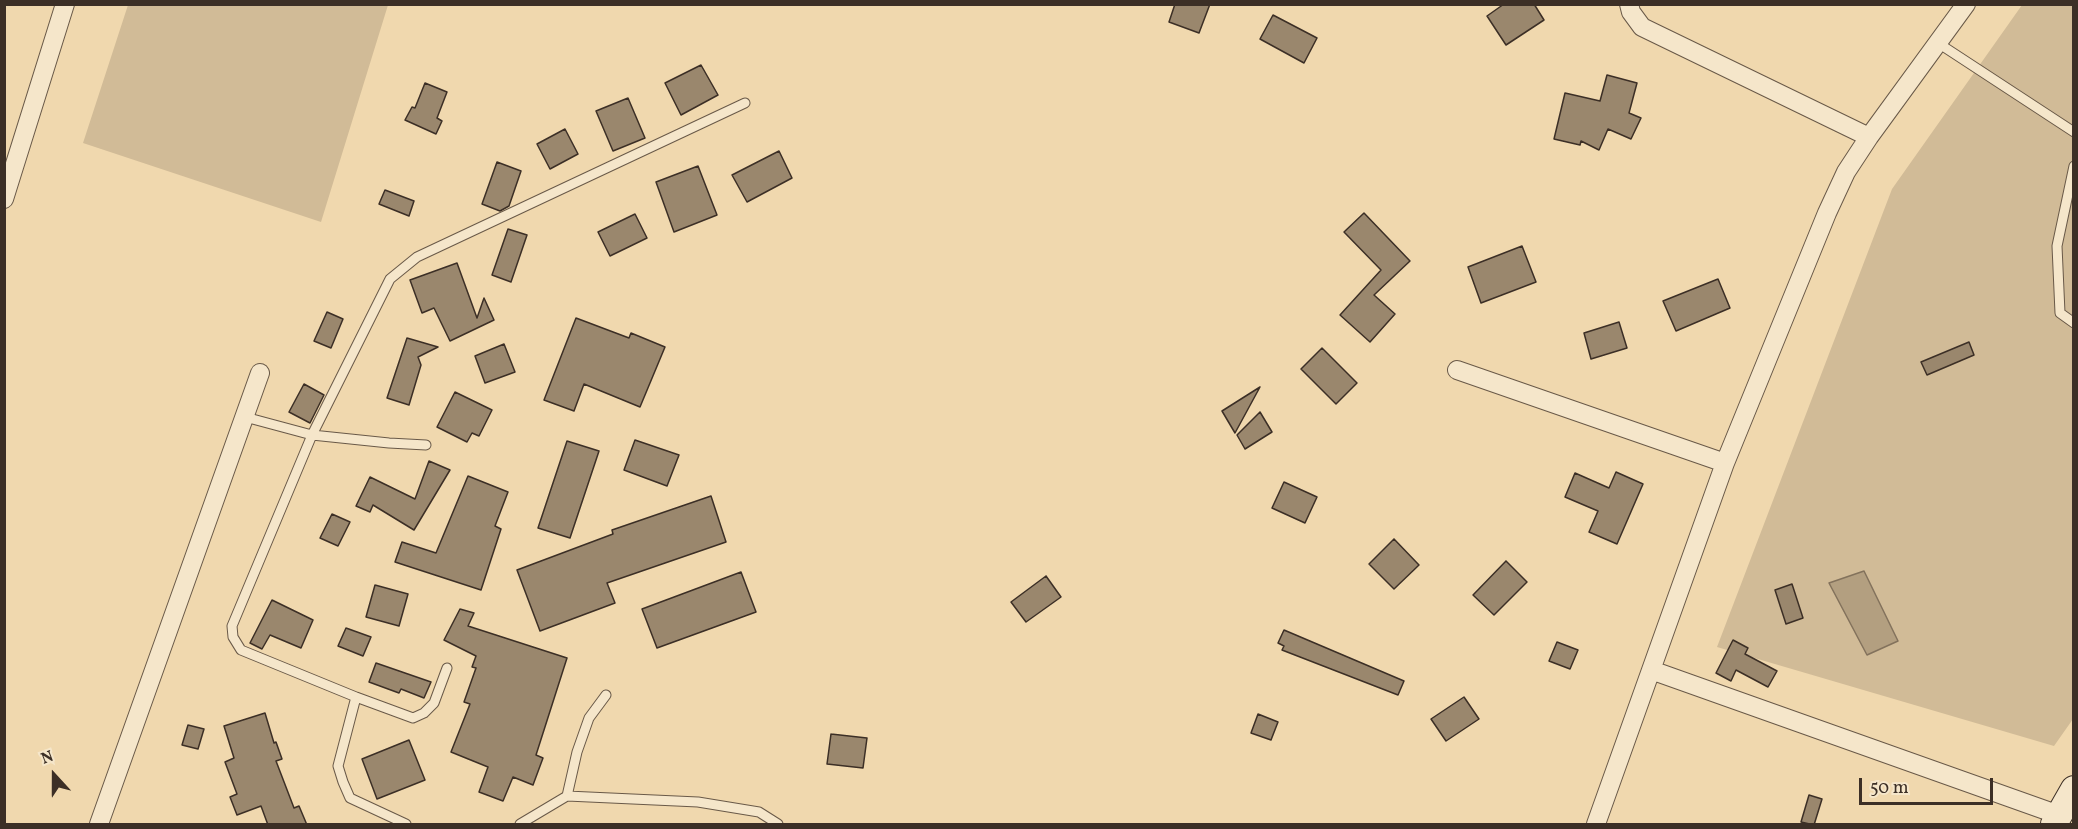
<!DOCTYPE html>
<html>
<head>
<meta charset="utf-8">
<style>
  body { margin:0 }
  #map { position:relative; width:2078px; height:829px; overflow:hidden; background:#f0d8ae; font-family:Vollkorn,serif }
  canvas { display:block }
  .frame { position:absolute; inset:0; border:6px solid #3c2f26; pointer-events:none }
  .north { position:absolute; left:24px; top:745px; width:60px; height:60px; -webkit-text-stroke:4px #f5e6ca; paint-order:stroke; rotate:339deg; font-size:16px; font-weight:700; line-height:24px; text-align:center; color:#3c2f26 }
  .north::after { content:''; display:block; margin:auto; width:21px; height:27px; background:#3c2f26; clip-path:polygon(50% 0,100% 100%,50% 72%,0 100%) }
  .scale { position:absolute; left:1859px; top:778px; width:134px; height:27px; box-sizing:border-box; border:3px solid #3c2f26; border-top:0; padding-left:8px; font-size:18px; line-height:21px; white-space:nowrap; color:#3c2f26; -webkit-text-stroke:4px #f5e6ca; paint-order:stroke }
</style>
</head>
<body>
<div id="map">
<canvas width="2078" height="829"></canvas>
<div class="frame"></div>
<div class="north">N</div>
<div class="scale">50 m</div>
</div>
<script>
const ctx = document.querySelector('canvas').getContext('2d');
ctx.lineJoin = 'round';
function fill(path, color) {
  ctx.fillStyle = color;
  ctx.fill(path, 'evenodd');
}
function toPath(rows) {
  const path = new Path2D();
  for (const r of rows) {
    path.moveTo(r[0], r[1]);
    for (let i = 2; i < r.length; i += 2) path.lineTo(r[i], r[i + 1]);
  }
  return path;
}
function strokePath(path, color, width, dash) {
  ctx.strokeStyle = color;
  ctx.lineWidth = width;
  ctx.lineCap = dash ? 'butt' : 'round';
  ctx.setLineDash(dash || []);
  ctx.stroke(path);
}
const green = toPath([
  [128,5,388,5,321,222,83,143],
  [2022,5,2073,5,2073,719,2054,746,1717,647,1892,189]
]);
const water = toPath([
  [1864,571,1898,641,1867,655,1829,583,1864,571]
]);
const building = toPath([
  [1175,4,1210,4,1199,33,1169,22,1175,4],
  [1504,4,1534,4,1544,20,1506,45,1487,16,1504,4],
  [1273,15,1317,38,1304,63,1260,39,1273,15],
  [701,65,718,95,681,115,665,83,701,65],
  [1607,75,1637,83,1629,113,1641,118,1631,139,1608,129,1599,150,1581,141,1580,145,1554,139,1565,93,1600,101,1607,75],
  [425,83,447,92,437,118,442,121,436,134,405,120,412,107,415,108,425,83],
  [628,98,645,138,613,151,596,111,628,98],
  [565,129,578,154,550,169,537,144,565,129],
  [779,151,792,178,747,202,732,175,779,151],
  [497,162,521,171,509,206,500,211,482,204,497,162],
  [698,166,717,215,674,232,656,182,698,166],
  [385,190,414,201,409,216,379,204,385,190],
  [1364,213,1410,261,1374,295,1395,314,1370,342,1340,315,1381,270,1344,232,1364,213],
  [635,214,647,238,610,256,598,232,635,214],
  [508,229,527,235,511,282,492,275,508,229],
  [1522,246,1536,282,1481,303,1468,267,1522,246],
  [457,263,477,318,484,298,494,320,450,341,434,308,422,313,410,280,457,263],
  [1718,279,1730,308,1676,331,1663,301,1718,279],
  [327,312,343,319,331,348,314,341,327,312],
  [576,318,629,338,631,333,665,347,640,407,584,384,574,411,544,400,576,318],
  [1619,322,1627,348,1591,359,1584,333,1619,322],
  [407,338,438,347,418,357,421,365,409,405,387,398,407,338],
  [1969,342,1974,355,1927,375,1921,362,1969,342],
  [504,344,515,372,485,383,475,356,504,344],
  [1322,348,1357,383,1336,404,1301,369,1322,348],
  [304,384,324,395,310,423,289,412,304,384],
  [1260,387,1235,433,1222,411,1260,387],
  [455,392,492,410,479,436,472,433,467,442,437,427,455,392],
  [1260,412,1272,432,1245,449,1237,435,1260,412],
  [635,440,679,455,667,486,624,470,635,440],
  [567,441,599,451,570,538,538,528,567,441],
  [429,461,450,470,414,530,373,505,370,512,356,506,370,477,415,499,429,461],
  [1616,472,1643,484,1617,544,1589,532,1598,511,1565,497,1575,473,1609,488,1616,472],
  [468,476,508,492,495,526,501,529,481,590,395,562,402,542,436,553,468,476],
  [1284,482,1317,497,1305,523,1272,508,1284,482],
  [711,496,726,542,607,583,615,603,540,631,517,570,613,534,612,530,711,496],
  [332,514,350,522,338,546,320,538,332,514],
  [1394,539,1419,565,1394,589,1369,564,1394,539],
  [1506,561,1527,582,1494,615,1473,595,1506,561],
  [741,572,756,612,657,648,642,609,741,572],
  [1046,576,1061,597,1026,622,1011,602,1046,576],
  [1792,584,1803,618,1786,624,1775,590,1792,584],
  [375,585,408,594,399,626,366,617,375,585],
  [272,600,313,620,301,648,270,635,262,649,250,643,272,600],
  [460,609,474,613,468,626,567,658,536,755,543,758,533,785,513,777,503,801,479,792,488,767,451,752,470,704,464,702,476,668,472,667,476,656,444,640,460,609],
  [346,628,371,637,363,656,338,646,346,628],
  [1284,630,1404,681,1398,695,1282,650,1284,646,1278,643,1284,630],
  [1733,640,1748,648,1745,654,1777,671,1768,687,1736,670,1731,681,1716,673,1733,640],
  [1557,642,1578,650,1570,669,1549,661,1557,642],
  [376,663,431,682,424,698,401,689,399,693,369,682,376,663],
  [1464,697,1479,719,1446,741,1431,719,1464,697],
  [265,713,274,743,276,742,282,759,276,761,294,808,299,806,307,825,268,825,261,806,237,815,230,797,237,794,225,762,234,758,224,726,265,713],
  [1258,714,1278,722,1271,740,1251,733,1258,714],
  [188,725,204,729,198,749,182,745,188,725],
  [831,734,867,738,863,768,827,764,831,734],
  [409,740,425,780,377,799,362,759,409,740],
  [1809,795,1822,799,1814,825,1801,822,1809,795]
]);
const lane = toPath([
  [1938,43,2074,132],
  [2074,166,2057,246,2060,313,2074,323],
  [245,417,312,435,389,443,426,445],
  [447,668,434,703,424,713,413,718,356,697,241,650,233,637,232,626,312,435,390,279,417,257,745,103],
  [356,697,338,766,343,782,350,798,406,824],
  [567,796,698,802,759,812,778,824],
  [520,824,567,796,577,752,589,718,606,695]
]);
const street = toPath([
  [1629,4,1631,12,1642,27,1869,137],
  [4,199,65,4],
  [1457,370,1725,463],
  [1651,670,2059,815],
  [99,824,260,373],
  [1596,824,1725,463,1827,213,1846,172,1869,137,1966,4]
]);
const secondary = toPath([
  [2054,824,2074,789]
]);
fill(green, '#d1bb97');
fill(water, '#b39f80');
strokePath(water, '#83725c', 1.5);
fill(building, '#9a876d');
strokePath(building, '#3c2f26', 1.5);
strokePath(lane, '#695948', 11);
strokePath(street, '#695948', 20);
strokePath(secondary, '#3c2f26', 28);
strokePath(lane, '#f5e6ca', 9);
strokePath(street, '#f5e6ca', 18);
strokePath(secondary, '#f5e6ca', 26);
</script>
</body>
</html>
